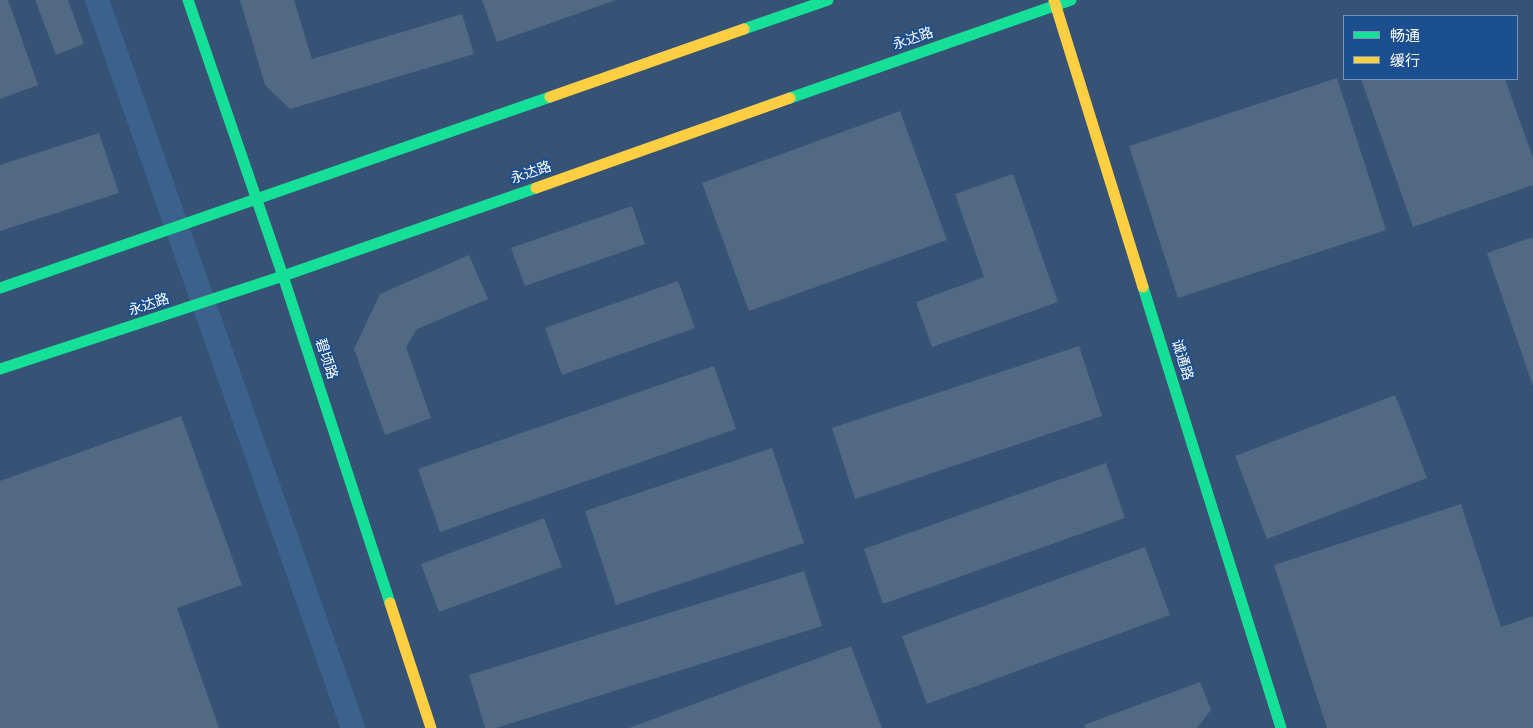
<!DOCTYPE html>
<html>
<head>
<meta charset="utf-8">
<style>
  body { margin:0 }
  #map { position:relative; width:1533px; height:728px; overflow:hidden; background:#365274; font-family:"Fira Sans","Noto Sans SC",sans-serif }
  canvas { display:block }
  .legend { position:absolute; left:1343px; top:15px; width:175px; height:65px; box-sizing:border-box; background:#1b4f8f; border:1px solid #7695bc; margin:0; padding:6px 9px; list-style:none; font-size:15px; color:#fff }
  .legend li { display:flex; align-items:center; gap:10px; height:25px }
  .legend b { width:25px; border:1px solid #7695bc }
</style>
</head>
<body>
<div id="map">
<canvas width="1533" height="728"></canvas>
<ul class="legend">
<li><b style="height:6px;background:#16e098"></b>畅通</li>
<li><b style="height:6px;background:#ffcf43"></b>缓行</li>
</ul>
</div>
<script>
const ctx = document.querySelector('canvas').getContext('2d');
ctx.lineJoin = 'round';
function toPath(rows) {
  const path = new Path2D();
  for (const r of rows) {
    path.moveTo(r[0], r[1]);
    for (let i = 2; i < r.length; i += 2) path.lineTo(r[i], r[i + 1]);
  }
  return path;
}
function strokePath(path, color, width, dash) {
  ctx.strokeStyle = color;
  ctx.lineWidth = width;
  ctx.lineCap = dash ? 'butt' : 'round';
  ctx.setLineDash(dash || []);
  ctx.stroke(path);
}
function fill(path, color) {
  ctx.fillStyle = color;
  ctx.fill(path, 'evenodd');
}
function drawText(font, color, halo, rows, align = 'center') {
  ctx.font = font + ' "Fira Sans","Noto Sans SC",sans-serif';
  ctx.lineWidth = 4;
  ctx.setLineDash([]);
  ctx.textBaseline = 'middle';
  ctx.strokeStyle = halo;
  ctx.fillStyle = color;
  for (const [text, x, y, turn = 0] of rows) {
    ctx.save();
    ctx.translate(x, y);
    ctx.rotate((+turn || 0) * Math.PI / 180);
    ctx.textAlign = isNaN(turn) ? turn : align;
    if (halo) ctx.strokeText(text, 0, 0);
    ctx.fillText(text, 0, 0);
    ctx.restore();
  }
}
const canal = toPath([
  [97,0,353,728]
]);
const building = toPath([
  [0,0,8,0,38,85,0,99],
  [35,0,68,0,84,44,56,55],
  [240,0,294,0,312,59,462,14,474,54,290,109,265,85],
  [482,0,616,0,497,42],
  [1337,78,1386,230,1178,298,1129,146],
  [1361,79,1505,79,1533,158,1533,185,1413,227],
  [900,111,947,240,749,311,702,183],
  [99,133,119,193,0,231,0,165],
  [1013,174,1058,302,932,347,916,302,984,277,955,194],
  [632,206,645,244,525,286,511,248],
  [1533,237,1533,386,1487,253],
  [469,255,488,299,417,329,406,347,431,418,385,435,354,349,380,294],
  [678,281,695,328,562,375,545,328],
  [1079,346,1102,416,855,499,832,428],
  [714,366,736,429,440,532,418,469],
  [1395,395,1427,478,1267,539,1235,456],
  [181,416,242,585,177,608,219,728,0,728,0,481],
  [772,448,804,543,616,605,585,511],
  [1106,463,1125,518,883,604,864,549],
  [1461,504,1501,627,1533,616,1533,728,1327,728,1274,565],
  [544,518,562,567,439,612,421,564],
  [1145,547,1170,615,927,704,902,636],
  [804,571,822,626,496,728,485,728,469,675],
  [851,646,882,728,629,728],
  [1200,682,1211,710,1197,728,1085,728,1084,725]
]);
const fast = toPath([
  [188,0,283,276,390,603],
  [744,29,828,0],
  [790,98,1071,0],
  [1143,287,1281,728],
  [0,288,550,97],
  [0,369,283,276,536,188]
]);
const slow = toPath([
  [1054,0,1143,287],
  [550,97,744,29],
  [536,188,790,98],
  [390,603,431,728]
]);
const streetNames = [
  ["永达路",913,39,-19],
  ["永达路",531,173,-19],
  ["永达路",149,305,-18],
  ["碧顷路",326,359,72],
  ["诚通路",1182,360,73]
];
strokePath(canal, '#3b618d', 24);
fill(building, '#526984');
strokePath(fast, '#16e098', 11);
strokePath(slow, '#ffcf43', 11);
drawText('14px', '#fff', '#1b4f8f', streetNames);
</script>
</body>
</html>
